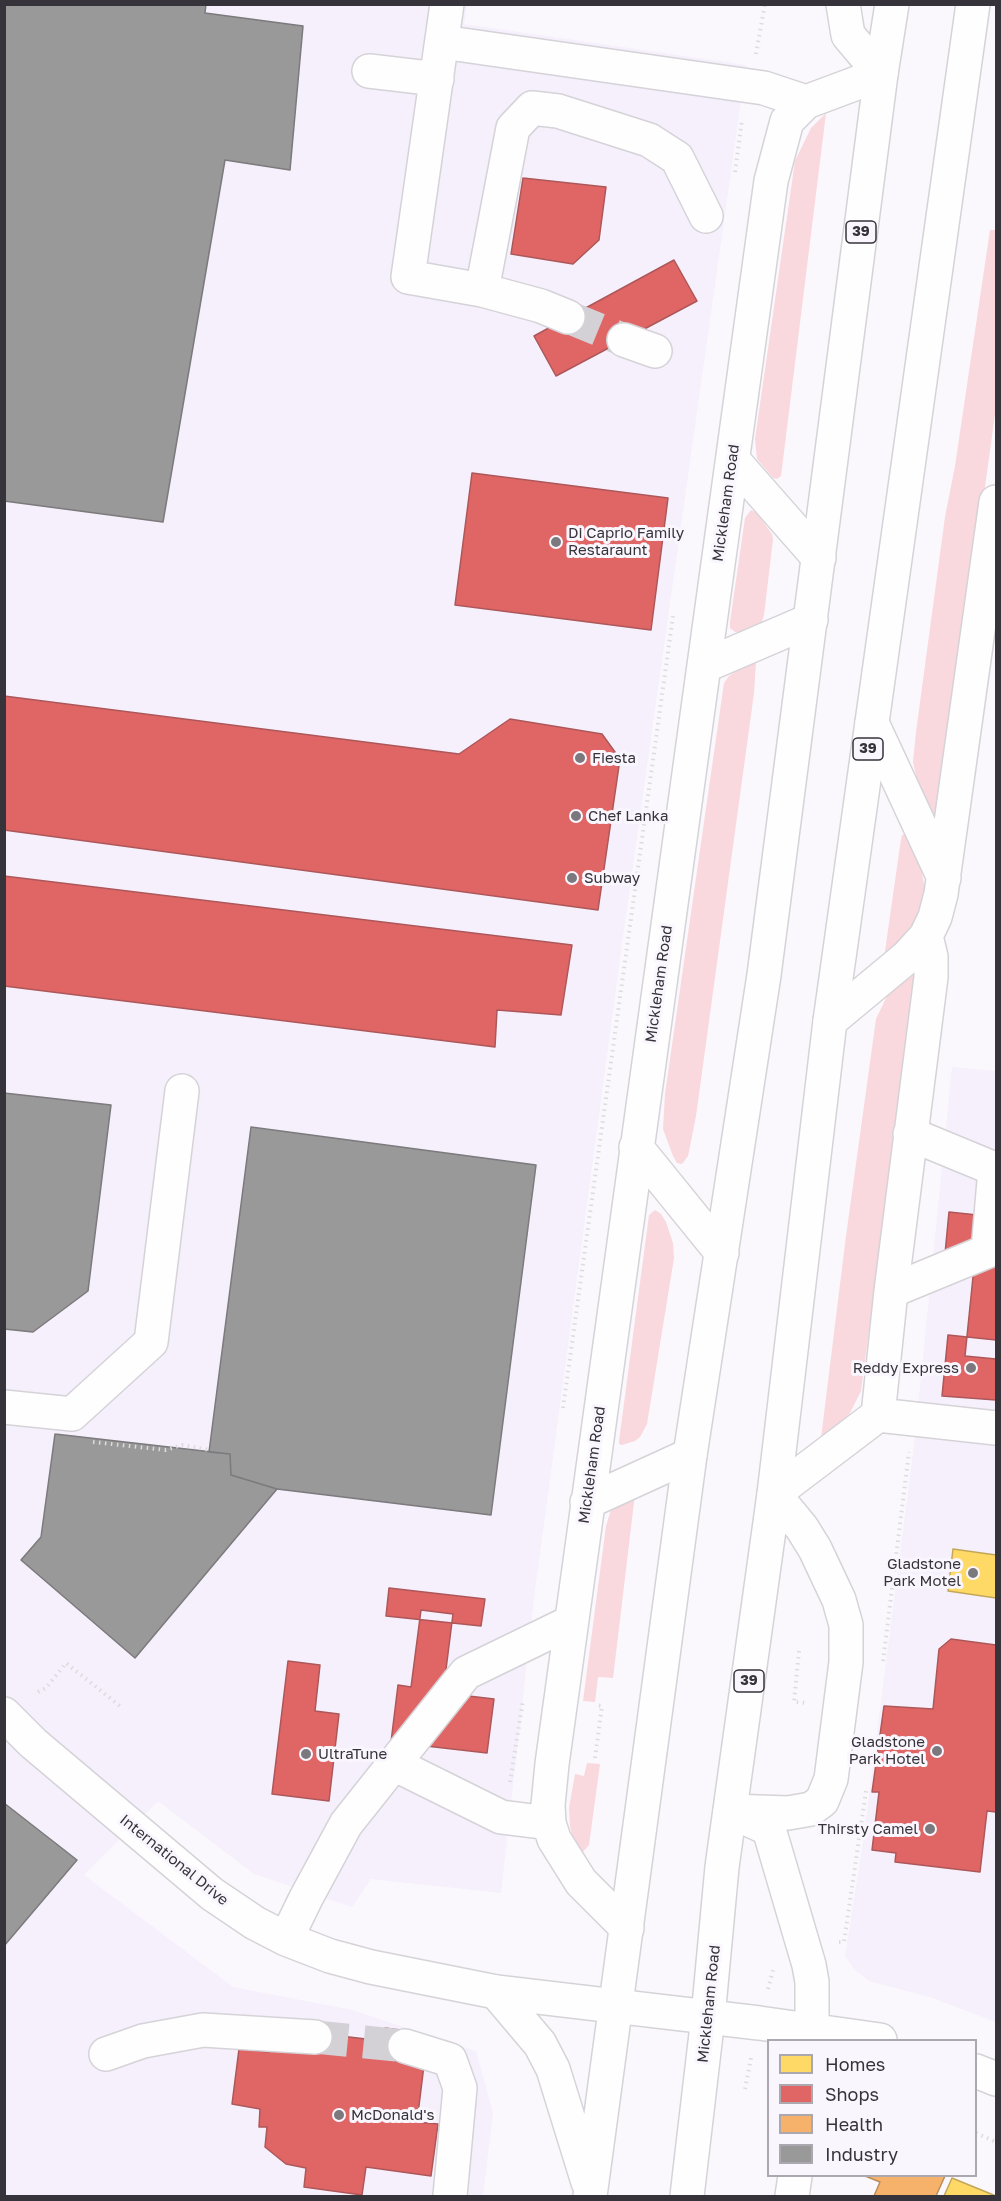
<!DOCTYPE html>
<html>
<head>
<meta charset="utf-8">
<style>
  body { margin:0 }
  #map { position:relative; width:1001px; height:2201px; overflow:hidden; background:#faf8fc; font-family:"Golos Text",sans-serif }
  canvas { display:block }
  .frame { position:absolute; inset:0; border:6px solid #37333a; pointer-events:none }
  .legend { position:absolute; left:767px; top:2039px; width:210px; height:138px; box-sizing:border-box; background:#faf6fe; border:2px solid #aca8b0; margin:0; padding:8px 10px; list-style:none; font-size:18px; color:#37333a }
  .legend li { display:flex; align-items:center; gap:12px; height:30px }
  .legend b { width:30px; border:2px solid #aca8b0 }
</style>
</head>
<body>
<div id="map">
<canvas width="1001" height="2201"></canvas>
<div class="frame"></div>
<ul class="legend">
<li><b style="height:16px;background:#ffd966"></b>Homes</li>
<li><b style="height:16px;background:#e06666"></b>Shops</li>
<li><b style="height:16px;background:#f6b26b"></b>Health</li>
<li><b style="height:16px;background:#999"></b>Industry</li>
</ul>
</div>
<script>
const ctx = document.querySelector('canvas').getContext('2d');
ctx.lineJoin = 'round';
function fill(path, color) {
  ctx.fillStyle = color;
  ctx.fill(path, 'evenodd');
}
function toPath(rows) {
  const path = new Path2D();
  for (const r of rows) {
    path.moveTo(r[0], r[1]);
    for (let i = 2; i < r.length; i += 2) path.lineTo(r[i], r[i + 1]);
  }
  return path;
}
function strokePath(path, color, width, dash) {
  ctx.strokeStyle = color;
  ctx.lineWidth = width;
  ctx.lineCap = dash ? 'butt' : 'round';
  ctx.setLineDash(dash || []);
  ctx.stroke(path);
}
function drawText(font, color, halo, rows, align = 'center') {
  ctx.font = font + ' "Golos Text",sans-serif';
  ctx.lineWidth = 6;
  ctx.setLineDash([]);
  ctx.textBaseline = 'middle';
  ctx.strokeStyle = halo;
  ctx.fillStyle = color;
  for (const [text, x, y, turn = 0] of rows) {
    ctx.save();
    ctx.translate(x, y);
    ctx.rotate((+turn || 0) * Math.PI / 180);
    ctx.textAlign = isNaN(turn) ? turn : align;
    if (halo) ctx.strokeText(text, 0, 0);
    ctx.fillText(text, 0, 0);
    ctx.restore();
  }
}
const built = toPath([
  [5,5,467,5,464,24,746,65,624,929,534,1598,501,1893,371,1879,352,1907,254,1874,158,1801,84,1875,233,1987,352,2010,476,2051,493,2113,483,2196,5,2196],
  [952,1067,996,1071,996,2022,930,1997,869,1981,854,1969,845,1956,862,1849,915,1437]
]);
const green = toPath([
  [826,113,781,476,777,479,773,478,757,459,755,439,795,161,811,128],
  [990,230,996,230,996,407,939,820,936,823,932,819,917,780,913,762,916,732,945,517,955,466],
  [751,510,755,512,759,516,772,534,773,539,764,615,762,622,757,626,742,632,735,632,730,628,730,622,745,518],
  [752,661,756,662,754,693,696,1116,688,1156,682,1164,677,1163,673,1156,663,1129,665,1094,724,683,729,676],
  [905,834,910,841,921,868,925,889,922,912,907,938,886,955,885,951,901,839,902,835],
  [913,972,915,975,861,1391,850,1413,838,1426,821,1438,846,1236,876,1019,888,994],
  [655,1210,661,1214,666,1222,673,1243,674,1258,647,1424,640,1437,635,1441,622,1445,619,1444,619,1441,649,1215],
  [635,1494,613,1678,598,1677,595,1702,583,1701,606,1526,611,1510,619,1500],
  [587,1763,600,1764,589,1845,581,1854,575,1849,570,1826,569,1808,575,1774,584,1776]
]);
const homes = toPath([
  [953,1549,996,1555,996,1598,948,1591,953,1549],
  [952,2178,996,2196,944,2196,952,2178]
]);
const shops = toPath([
  [523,178,606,187,599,240,573,264,511,254,523,178],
  [674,260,697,301,556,376,534,336,674,260],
  [472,473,668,498,651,630,455,605,472,473],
  [4,696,459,754,510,719,602,734,620,759,598,910,4,830,4,696],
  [4,876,572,945,561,1015,497,1010,495,1047,4,986,4,876],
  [949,1212,996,1217,996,1359,965,1356,974,1267,944,1264,949,1212],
  [948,1335,996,1340,996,1400,942,1396,948,1335],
  [389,1588,485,1599,481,1626,386,1616,389,1588],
  [421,1610,453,1614,443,1693,494,1699,487,1753,391,1742,398,1685,411,1687,421,1610],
  [951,1639,996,1645,996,1812,987,1811,980,1872,895,1862,896,1853,872,1850,879,1792,872,1792,884,1706,933,1709,939,1649,951,1639],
  [288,1661,320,1665,315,1711,339,1714,329,1801,272,1794,288,1661],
  [385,2028,407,2031,425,2057,417,2122,438,2124,431,2176,366,2167,362,2195,304,2187,306,2168,286,2164,265,2147,267,2127,259,2127,260,2109,232,2104,239,2049,269,2052,271,2037,315,2033,383,2041,385,2028]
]);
const health = toPath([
  [865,2176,945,2176,936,2196,874,2196,880,2182,865,2176]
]);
const industry = toPath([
  [4,4,206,4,205,13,303,26,290,170,225,160,163,522,4,501,4,4],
  [4,1093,111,1105,88,1291,33,1332,4,1329,4,1093],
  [251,1127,536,1165,491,1515,277,1489,231,1475,230,1454,209,1452,251,1127],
  [55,1434,230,1454,231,1475,277,1489,135,1658,21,1560,41,1537,55,1434],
  [4,1803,77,1860,4,1946,4,1803]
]);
const minorTunnel = toPath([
  [568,317,624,340],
  [315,2037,405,2046]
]);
const path = toPath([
  [756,54,765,4],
  [735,172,742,120],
  [563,1408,673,616],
  [93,1442,166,1450,182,1445,210,1450],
  [799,1651,794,1702,806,1703],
  [883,1661,909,1452],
  [38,1692,46,1688,66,1663,120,1706],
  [595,1758,602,1706,595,1705],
  [510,1782,523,1701],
  [839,1942,844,1942,866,1791],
  [768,1989,773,1970],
  [745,2089,751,2058],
  [976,2133,996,2142]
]);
const minor = toPath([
  [447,4,408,277,482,290,541,306,568,317],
  [442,42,764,88,806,102],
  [369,71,437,79],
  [482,290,513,128,532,108,558,111,649,140,677,158,706,216],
  [624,340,655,351],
  [733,460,819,558],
  [704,666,811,620],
  [872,723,944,878],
  [830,1021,907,957,926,936],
  [636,1147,722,1253],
  [891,1291,988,1251,995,1169,910,1134],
  [4,1407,72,1414,151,1342,182,1091],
  [878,1415,996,1428],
  [587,1502,690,1455],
  [4,1714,33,1743,212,1894,255,1923,286,1939,330,1956,371,1967,496,1992,759,2023,880,2040],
  [394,1764,501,1817,549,1823],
  [730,1811,788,1813,811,1809,822,1801,831,1779,846,1662,846,1625,839,1600,815,1549,802,1528,774,1494,878,1415,891,1291,931,977,931,957,926,936,935,917,941,894,996,502],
  [734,1813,769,1829,809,1965,812,1982,812,2040],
  [627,1928,581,1882,554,1839,549,1823,548,1805,552,1764,771,181,787,121,806,102,881,74,848,35,843,4],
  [286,1939,306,1898,346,1824,466,1673,571,1622],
  [405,2046,450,2060,460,2088,450,2196],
  [106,2054,143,2041,203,2030,315,2037],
  [976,2071,996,2079],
  [792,2196,795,2176]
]);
const major = toPath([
  [496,1992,540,2044,553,2069,588,2182],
  [590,2196,690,1455,764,975,881,74,892,4],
  [687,2196,708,2017,722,1867,774,1494,830,1021,973,4]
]);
const markers = [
  [556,542,6,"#7b787e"],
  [580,758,6,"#7b787e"],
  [576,816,6,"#7b787e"],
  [572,878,6,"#7b787e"],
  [971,1368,6,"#7b787e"],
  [973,1573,6,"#7b787e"],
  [937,1751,6,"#7b787e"],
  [306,1754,6,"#7b787e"],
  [930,1829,6,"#7b787e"],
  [339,2115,6,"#7b787e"]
];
const shields = [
  [861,232,30],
  [868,749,30],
  [749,1681,30]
];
const shieldNames = [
  ["39",861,232],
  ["39",868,749],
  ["39",749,1681]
];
const streetNames = [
  ["Mickleham Road",726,503,-82],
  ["Mickleham Road",659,984,-82],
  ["Mickleham Road",592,1465,-82],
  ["International Drive",174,1860,39],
  ["Mickleham Road",709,2004,-84]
];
const poiNames = [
  ["Di Caprio Family",568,533],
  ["Restaraunt",568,550],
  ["Fiesta",592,758],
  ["Chef Lanka",588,816],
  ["Subway",584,878],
  ["Reddy Express",959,1368,"right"],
  ["Gladstone",961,1564,"right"],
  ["Park Motel",961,1581,"right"],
  ["Gladstone",925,1742,"right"],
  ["Park Hotel",925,1759,"right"],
  ["UltraTune",318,1754],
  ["Thirsty Camel",918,1829,"right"],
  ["McDonald's",351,2115]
];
fill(built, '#f6effc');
fill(green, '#f9d8de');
fill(homes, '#ffd966');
strokePath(homes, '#c3a759', 1.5);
fill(shops, '#e06666');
strokePath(shops, '#ad5759', 1.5);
fill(health, '#f6b26b');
strokePath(health, '#bd8c5c', 1.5);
fill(industry, '#999');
strokePath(industry, '#7c7a7c', 1.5);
strokePath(minorTunnel, '#d3d1d5', 33, [33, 16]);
strokePath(minor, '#d5d3d7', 36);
strokePath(major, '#d5d3d7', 36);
strokePath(path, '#dcdbdd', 4, [1.5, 4.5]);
strokePath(minor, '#fefeff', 33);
strokePath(major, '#fefeff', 33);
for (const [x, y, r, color] of markers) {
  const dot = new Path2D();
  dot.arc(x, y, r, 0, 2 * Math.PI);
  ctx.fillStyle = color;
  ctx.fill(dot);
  strokePath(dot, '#faf6fe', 2);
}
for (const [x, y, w] of shields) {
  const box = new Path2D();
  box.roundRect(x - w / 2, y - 11, w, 22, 4.5);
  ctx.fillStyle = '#faf6fe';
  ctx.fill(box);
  strokePath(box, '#37333a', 1.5);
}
drawText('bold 14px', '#37333a', null, shieldNames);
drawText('15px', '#37333a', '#faf6fe', streetNames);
drawText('15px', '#37333a', '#faf6fe', poiNames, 'left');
</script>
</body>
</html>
